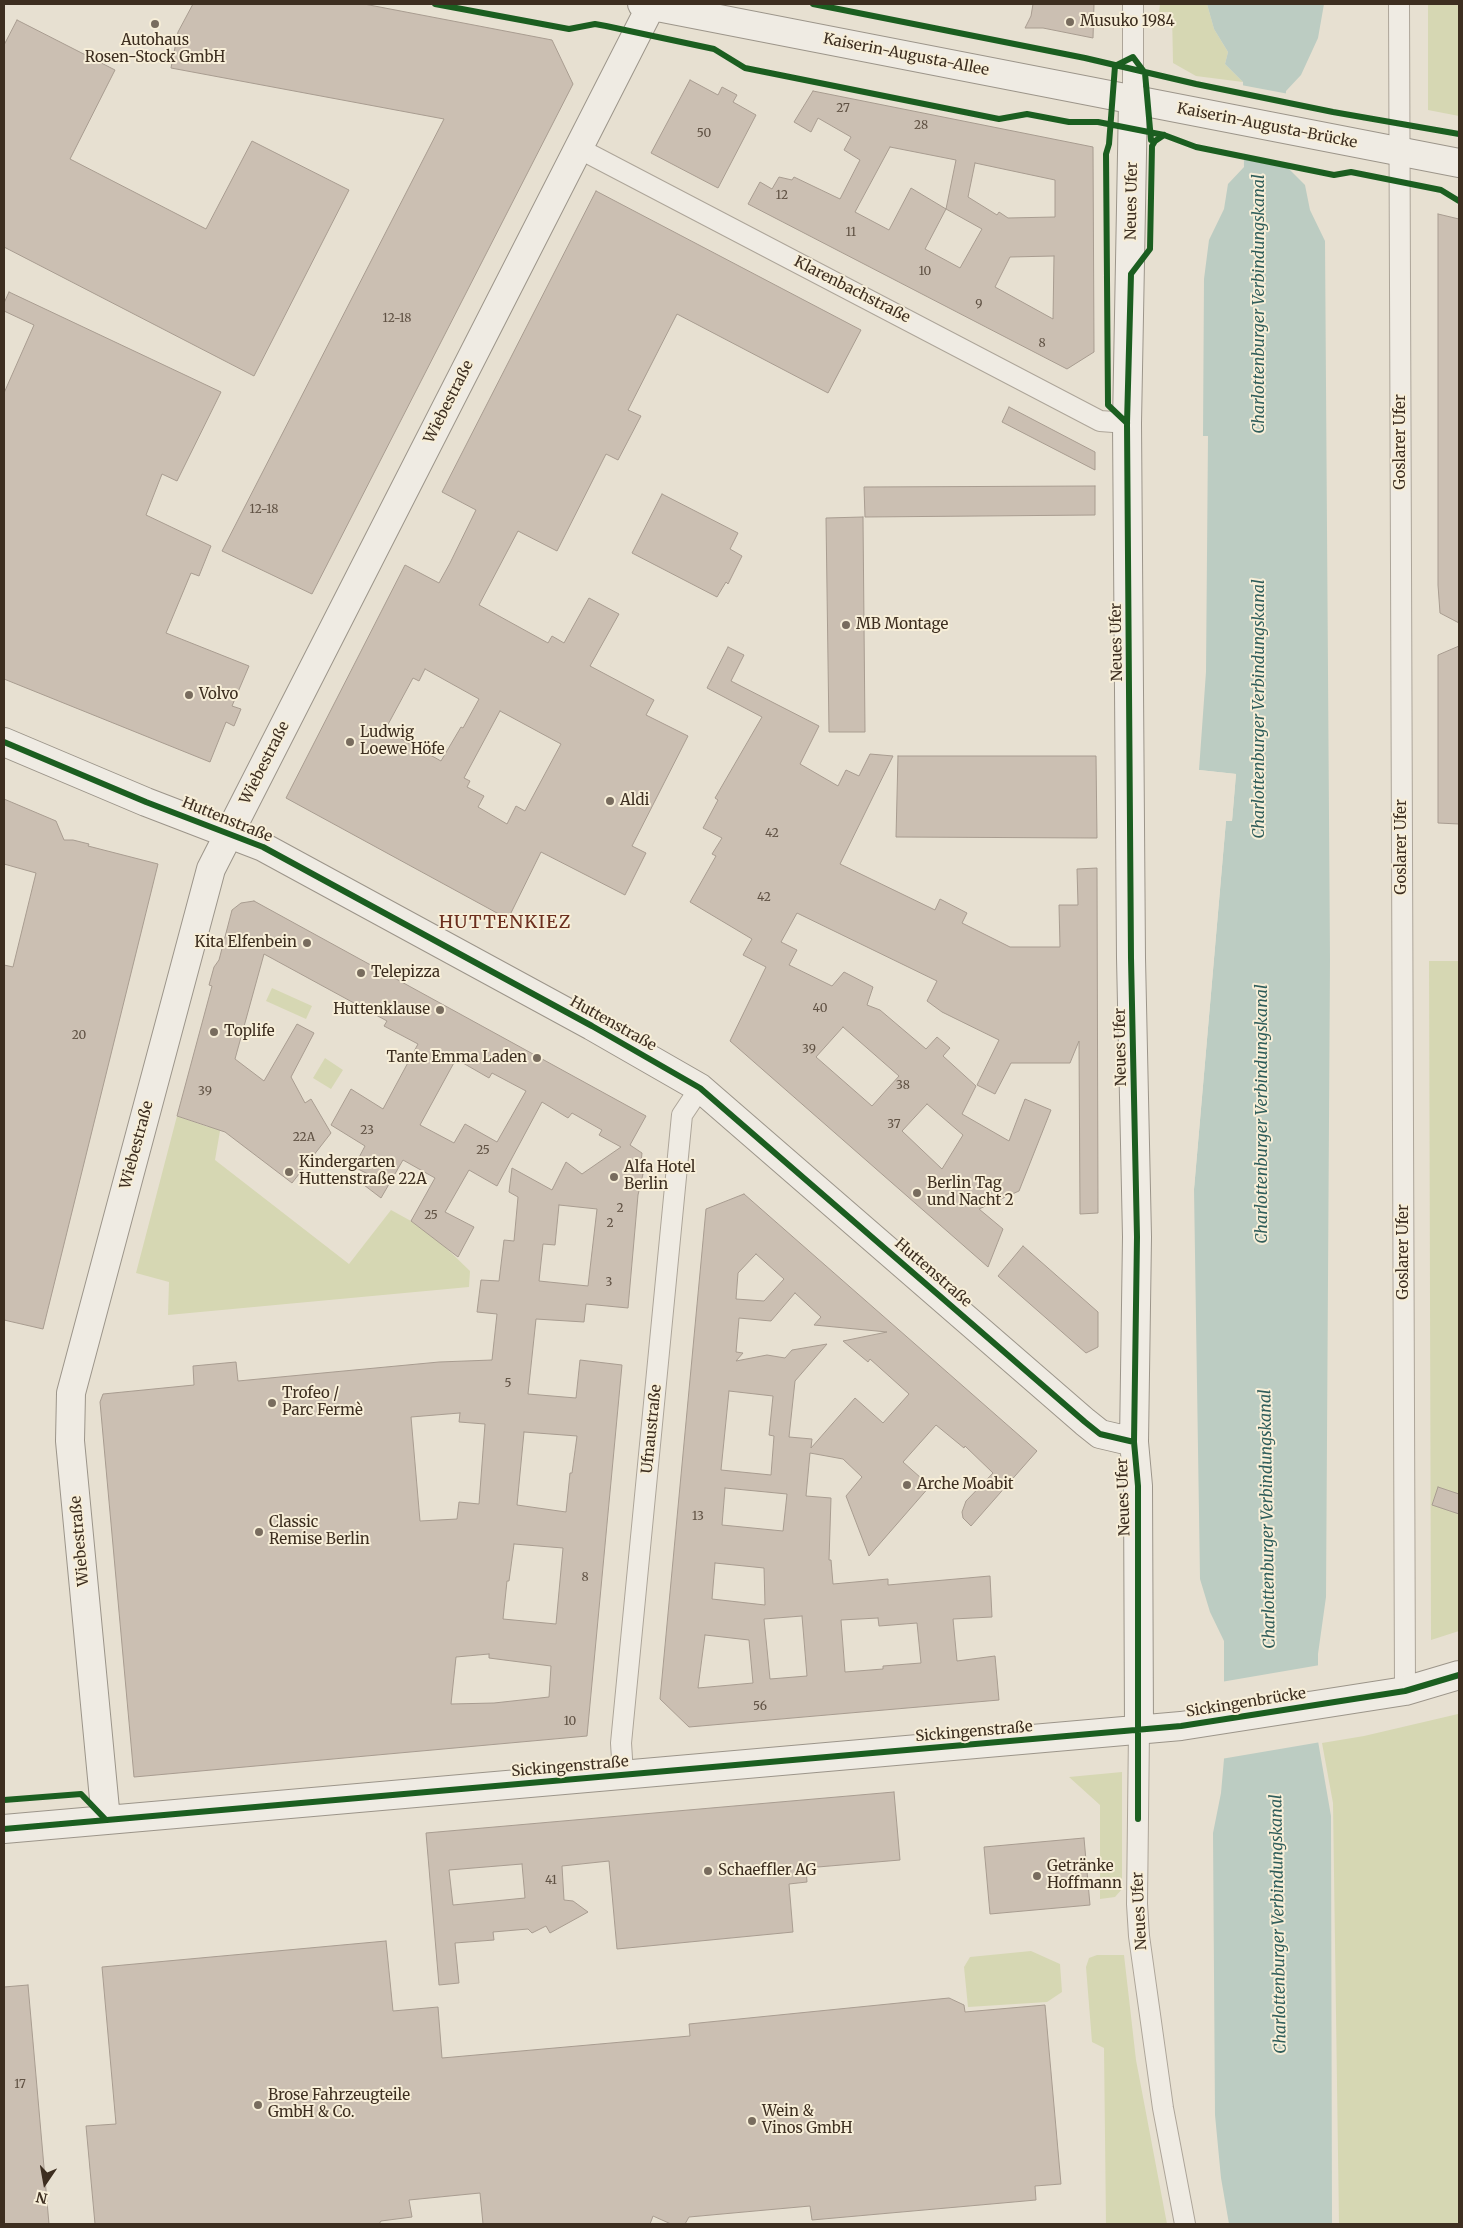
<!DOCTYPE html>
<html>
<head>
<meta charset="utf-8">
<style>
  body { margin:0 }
  #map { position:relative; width:1463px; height:2228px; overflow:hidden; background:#e7e0d1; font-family:Merriweather,serif }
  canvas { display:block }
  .frame { position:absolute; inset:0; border:5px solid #3d2e20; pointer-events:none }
  .north { position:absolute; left:20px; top:2158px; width:50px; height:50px; -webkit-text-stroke:4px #f7eed8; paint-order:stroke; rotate:192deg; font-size:14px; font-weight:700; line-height:20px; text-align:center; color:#3d2e20 }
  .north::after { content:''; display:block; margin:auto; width:18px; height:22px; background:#3d2e20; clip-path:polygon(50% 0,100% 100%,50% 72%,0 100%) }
</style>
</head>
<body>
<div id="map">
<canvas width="1463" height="2228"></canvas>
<div class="frame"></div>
<div class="north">N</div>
</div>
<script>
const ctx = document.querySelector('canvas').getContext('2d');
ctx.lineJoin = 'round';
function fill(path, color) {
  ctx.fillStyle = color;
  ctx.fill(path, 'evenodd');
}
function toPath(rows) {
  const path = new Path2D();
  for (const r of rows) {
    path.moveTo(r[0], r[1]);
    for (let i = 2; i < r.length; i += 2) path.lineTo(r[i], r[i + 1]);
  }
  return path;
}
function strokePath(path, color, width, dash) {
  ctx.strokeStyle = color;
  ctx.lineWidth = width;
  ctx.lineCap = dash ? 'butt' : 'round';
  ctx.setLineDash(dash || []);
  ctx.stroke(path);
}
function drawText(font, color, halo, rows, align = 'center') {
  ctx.font = font + ' Merriweather,serif';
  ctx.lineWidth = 4;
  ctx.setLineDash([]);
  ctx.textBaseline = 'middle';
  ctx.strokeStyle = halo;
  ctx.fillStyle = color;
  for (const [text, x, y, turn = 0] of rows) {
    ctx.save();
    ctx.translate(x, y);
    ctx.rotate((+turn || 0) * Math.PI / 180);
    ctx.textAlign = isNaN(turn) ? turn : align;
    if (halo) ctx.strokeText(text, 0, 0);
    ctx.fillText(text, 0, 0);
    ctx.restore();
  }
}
const green = toPath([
  [1160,4,1207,4,1214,29,1228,52,1225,64,1243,82,1196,76,1173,63,1172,12,1159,12],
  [1428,4,1459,4,1459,116,1428,110],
  [1429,961,1459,961,1459,1631,1431,1640],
  [272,988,312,1006,306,1019,266,1001],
  [325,1058,343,1070,331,1089,313,1078],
  [177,1116,208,1127,209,1125,221,1125,215,1160,349,1264,391,1210,411,1221,442,1244,470,1271,469,1287,168,1315,169,1282,136,1273],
  [1458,1710,1459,1710,1459,2224,1339,2224,1333,1803,1322,1743,1364,1736,1458,1714],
  [1122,1772,1122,1889,1115,1897,1100,1899,1100,1805,1069,1777],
  [1031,1951,1060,1964,1062,1992,1047,2002,968,2007,964,1967,970,1957],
  [1097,1955,1124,1955,1136,2060,1167,2224,1106,2224,1104,2048,1092,2042,1086,1967,1089,1958]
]);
const water = toPath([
  [1207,4,1324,4,1318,38,1301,75,1286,91,1285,165,1305,185,1310,210,1325,241,1330,960,1326,1597,1318,1654,1318,1741,1331,1816,1332,2224,1229,2224,1221,2178,1215,2115,1213,1833,1221,1793,1224,1759,1224,1641,1210,1612,1200,1579,1194,1189,1226,820,1232,821,1236,774,1199,770,1206,672,1208,436,1203,436,1204,279,1209,240,1224,209,1228,184,1244,167,1243,82,1225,64,1228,52,1214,29]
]);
const pier = toPath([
  [1241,85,1289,94,1288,164,1293,169,1241,159],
  [1199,770,1236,774,1232,821,1226,821,1192,1212,1191,1189,1223,820,1225,818,1230,818,1233,776,1198,772],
  [1320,1665,1321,1742,1221,1759,1221,1682]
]);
const building = toPath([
  [193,4,364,4,552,40,573,84,312,594,222,551,444,119,171,68,178,32,193,4],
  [1033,4,1094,4,1093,38,1043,28,1025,28,1031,16,1033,4],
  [17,20,115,70,70,159,206,229,252,141,349,190,254,376,4,247,4,45,17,20],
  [690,80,718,95,722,87,737,95,733,102,756,115,718,188,651,153,690,80],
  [813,91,1093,147,1094,352,1067,369,748,204,760,182,772,189,779,177,792,180,794,177,840,199,860,160,844,150,851,137,818,118,811,132,794,122,813,91],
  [890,147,956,160,946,209,911,188,889,230,855,212,890,147],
  [975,163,1055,180,1055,217,1008,218,999,212,997,215,968,197,975,163],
  [946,209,982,229,960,268,925,249,946,209],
  [1054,256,1053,319,995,287,1010,257,1054,256],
  [596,191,861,330,828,393,677,314,628,410,641,416,618,460,606,454,557,551,518,531,479,605,548,643,552,636,564,643,589,598,619,614,590,666,654,700,646,715,688,736,632,846,646,853,625,895,541,852,508,919,286,798,405,565,439,583,450,563,476,510,442,492,596,191],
  [425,669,479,699,463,728,461,727,441,761,385,730,413,678,419,681,425,669],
  [500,711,561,744,525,811,516,806,507,824,478,807,484,796,467,787,470,781,464,778,500,711],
  [1438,214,1459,219,1459,623,1440,613,1438,585,1438,214],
  [9,292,221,392,177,481,162,474,146,515,211,546,199,576,191,573,166,633,249,666,232,706,241,709,234,726,226,722,210,762,4,679,4,393,34,325,4,311,4,303,9,292],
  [1009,407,1095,452,1095,470,1002,422,1009,407],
  [1095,486,1095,515,865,517,864,487,1095,486],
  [662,494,738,533,730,549,742,556,728,584,726,582,717,597,632,553,662,494],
  [863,517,865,732,829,732,826,518,863,517],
  [1459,646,1459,824,1438,823,1438,655,1459,646],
  [728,647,744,655,731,681,819,726,800,764,838,786,846,770,859,776,870,754,893,756,840,864,935,910,940,899,967,913,962,923,1010,947,1060,947,1059,905,1078,905,1077,869,1097,868,1098,1213,1080,1214,1079,1041,1070,1063,1011,1063,995,1094,977,1085,999,1040,942,1012,927,1001,937,981,797,913,781,942,797,950,789,965,832,986,844,972,873,987,867,1005,880,1010,926,1049,937,1037,950,1048,943,1056,976,1086,962,1114,1009,1141,1025,1099,1051,1110,1019,1191,979,1209,1003,1229,988,1267,730,1041,766,967,743,955,752,939,690,902,716,856,712,854,722,838,703,828,718,800,715,798,762,717,707,688,728,647],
  [843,1027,899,1076,872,1106,816,1057,843,1027],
  [927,1104,963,1135,942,1169,902,1131,927,1104],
  [898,756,1096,756,1097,838,896,837,898,756],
  [4,799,56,821,64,840,73,840,89,844,88,846,158,864,43,1329,4,1320,4,965,13,967,36,873,4,864,4,799],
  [254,901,646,1116,630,1145,642,1153,640,1173,643,1174,638,1195,628,1308,586,1304,584,1322,536,1319,528,1394,576,1398,580,1360,622,1365,587,1736,134,1777,100,1402,103,1394,194,1385,193,1366,236,1362,238,1381,439,1362,492,1360,497,1314,477,1312,481,1280,499,1281,504,1240,514,1241,518,1197,509,1192,512,1168,552,1190,566,1162,582,1174,621,1147,599,1135,602,1130,572,1113,568,1118,542,1102,497,1186,469,1170,445,1212,474,1227,458,1257,411,1221,435,1178,403,1160,381,1198,364,1185,370,1175,354,1167,365,1146,331,1125,351,1089,383,1109,418,1044,384,1026,387,1021,264,954,235,1059,264,1081,297,1024,314,1033,291,1077,305,1103,311,1099,331,1133,292,1183,225,1132,177,1116,212,986,209,985,214,967,219,960,232,910,241,903,254,901],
  [456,1059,489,1078,492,1073,526,1091,497,1142,465,1124,454,1143,420,1125,456,1059],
  [559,1205,597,1209,588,1286,539,1281,543,1244,555,1245,559,1205],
  [460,1413,459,1422,485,1424,479,1504,459,1502,457,1519,420,1521,411,1417,460,1413],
  [524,1432,577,1436,572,1473,570,1473,566,1512,517,1505,524,1432],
  [514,1544,563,1548,556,1624,503,1619,507,1581,509,1581,514,1544],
  [489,1654,489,1658,551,1666,549,1697,494,1703,451,1704,456,1657,489,1654],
  [744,1194,1037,1451,971,1526,963,1518,962,1512,966,1501,993,1473,965,1446,964,1448,936,1425,903,1462,930,1486,869,1556,846,1496,862,1477,843,1459,810,1453,806,1496,831,1498,829,1560,831,1560,833,1584,888,1579,888,1585,990,1576,992,1617,953,1619,957,1661,995,1656,999,1700,689,1727,660,1699,706,1209,744,1194],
  [756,1254,784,1279,764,1301,736,1299,738,1273,756,1254],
  [795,1293,821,1317,814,1325,887,1332,843,1341,868,1362,870,1359,909,1394,883,1423,855,1398,811,1448,812,1439,789,1437,795,1381,827,1344,792,1350,785,1358,767,1355,736,1361,743,1353,736,1352,739,1318,771,1321,795,1293],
  [729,1391,773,1396,769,1435,774,1436,771,1475,721,1470,729,1391],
  [725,1488,787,1494,783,1531,722,1525,725,1488],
  [715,1563,764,1568,765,1605,712,1599,715,1563],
  [802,1616,807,1676,770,1679,764,1619,802,1616],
  [878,1618,879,1626,917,1623,921,1663,883,1666,883,1669,845,1672,841,1620,878,1618],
  [705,1635,749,1640,753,1683,698,1688,705,1635],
  [1023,1246,1098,1312,1098,1347,1086,1353,998,1276,1023,1246],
  [1438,1487,1459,1494,1459,1514,1432,1505,1438,1487],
  [894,1792,900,1860,806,1868,807,1882,789,1884,793,1932,617,1949,609,1861,562,1866,564,1900,573,1901,588,1912,550,1933,546,1926,532,1933,528,1929,493,1932,494,1940,455,1943,459,1983,439,1985,426,1833,894,1792],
  [522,1864,525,1898,453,1905,449,1870,522,1864],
  [1084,1838,1090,1905,990,1914,984,1847,1084,1838],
  [386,1941,393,2011,438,2007,442,2058,690,2036,689,2024,949,1998,964,2005,965,2012,1045,2005,1061,2184,1035,2186,1036,2200,812,2220,810,2206,689,2217,685,2224,671,2224,653,2216,650,2224,483,2224,480,2193,409,2200,412,2217,381,2221,379,2224,95,2224,86,2126,116,2124,102,1967,386,1941],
  [28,1985,49,2224,4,2224,4,1987,28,1985]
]);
const street = toPath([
  [1133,4,1133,100],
  [1399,4,1405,1691],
  [578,148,1100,421,1127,423],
  [1139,1730,1137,1904,1139,1936,1163,2108,1185,2224],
  [623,1774,621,1743,682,1115,700,1088]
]);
const secondary = toPath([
  [642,4,1459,163],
  [1133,100,1127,423,1131,958,1137,1237,1134,1442,1138,1486,1139,1730],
  [4,742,146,802,263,847,592,1026,700,1088,1085,1422,1100,1434,1134,1442],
  [106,1820,70,1441,71,1393,211,869,651,6],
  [4,1829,1181,1726,1405,1691,1459,1675]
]);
const cycleway = toPath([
  [435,4,569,29,595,24,606,26,714,49,745,68,999,119,1027,114,1069,122,1098,122,1164,135,1196,147,1334,175,1351,172,1441,190,1459,201],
  [813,4,1085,58,1196,84,1333,112,1459,134],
  [1127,423,1108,405,1106,154,1109,144,1115,66,1133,57,1145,73,1151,140],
  [4,742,146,802,263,847,592,1026,700,1088,1085,1422,1100,1434,1134,1442],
  [4,1800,81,1794,106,1820],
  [1138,1819,1138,1486,1134,1442,1137,1237,1131,958,1127,423,1131,274,1150,249,1152,146,1155,141,1164,135],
  [4,1829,1181,1726,1405,1691,1459,1675]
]);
const markers = [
  [1070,22,5,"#786c5e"],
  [155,24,5,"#786c5e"],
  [846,625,5,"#786c5e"],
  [189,695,5,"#786c5e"],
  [350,742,5,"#786c5e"],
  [610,801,5,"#786c5e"],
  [307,943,5,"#786c5e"],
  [361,973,5,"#786c5e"],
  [440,1010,5,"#786c5e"],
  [214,1032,5,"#786c5e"],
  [537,1058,5,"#786c5e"],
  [289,1172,5,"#786c5e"],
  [614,1177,5,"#786c5e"],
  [917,1193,5,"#786c5e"],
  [272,1403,5,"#786c5e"],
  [907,1485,5,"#786c5e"],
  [259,1532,5,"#786c5e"],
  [708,1871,5,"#786c5e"],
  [1037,1876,5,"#786c5e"],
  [258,2105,5,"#786c5e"],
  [752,2121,5,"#786c5e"]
];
const numberNames = [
  ["27",843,109],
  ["28",921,126],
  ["50",704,134],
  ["12",782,196],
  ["11",851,233],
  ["10",925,272],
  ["9",979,305],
  ["12-18",397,319],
  ["8",1042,344],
  ["12-18",264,510],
  ["42",772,834],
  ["42",764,898],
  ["40",820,1009],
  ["20",79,1036],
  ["39",809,1050],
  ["38",903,1086],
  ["39",205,1092],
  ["37",894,1125],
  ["23",367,1131],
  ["22A",304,1138],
  ["25",483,1151],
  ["2",620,1209],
  ["25",431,1216],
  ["2",610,1224],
  ["3",609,1283],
  ["5",508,1384],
  ["13",698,1517],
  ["8",585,1578],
  ["56",760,1707],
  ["10",570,1722],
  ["41",551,1881],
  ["17",20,2085]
];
const poiNames = [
  ["Musuko 1984",1080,22],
  ["Autohaus",155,41,"center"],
  ["Rosen-Stock GmbH",155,58,"center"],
  ["MB Montage",856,625],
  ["Volvo",199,695],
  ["Ludwig",360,733],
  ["Loewe Höfe",360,750],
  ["Aldi",620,801],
  ["Kita Elfenbein",297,943,"right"],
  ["Telepizza",371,973],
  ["Huttenklause",430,1010,"right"],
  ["Toplife",224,1032],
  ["Tante Emma Laden",527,1058,"right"],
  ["Kindergarten",299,1163],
  ["Huttenstraße 22A",299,1180],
  ["Alfa Hotel",624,1168],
  ["Berlin",624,1185],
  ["Berlin Tag",927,1184],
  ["und Nacht 2",927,1201],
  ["Trofeo /",282,1394],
  ["Parc Fermè",282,1411],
  ["Arche Moabit",917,1485],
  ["Classic",269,1523],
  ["Remise Berlin",269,1540],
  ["Getränke",1047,1867],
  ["Hoffmann",1047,1884],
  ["Schaeffler AG",718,1871],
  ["Brose Fahrzeugteile",268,2096],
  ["GmbH & Co.",268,2113],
  ["Wein &",762,2112],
  ["Vinos GmbH",762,2129]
];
const streetNames = [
  ["Kaiserin-Augusta-Allee",906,55,11],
  ["Kaiserin-Augusta-Brücke",1267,126,11],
  ["Neues Ufer",1132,201,-89],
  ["Klarenbachstraße",852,290,27],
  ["Wiebestraße",449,402,-63],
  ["Goslarer Ufer",1401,442,-90],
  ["Neues Ufer",1117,642,-91],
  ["Wiebestraße",265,763,-63],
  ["Huttenstraße",227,820,22],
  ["Goslarer Ufer",1402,847,-90],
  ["Huttenstraße",613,1024,29],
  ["Neues Ufer",1121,1047,-91],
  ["Wiebestraße",137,1145,-75],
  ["Goslarer Ufer",1404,1252,-90],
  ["Huttenstraße",933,1273,41],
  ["Ufnaustraße",652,1429,-84],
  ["Neues Ufer",1124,1497,-92],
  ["Wiebestraße",80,1541,-95],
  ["Sickingenbrücke",1246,1703,-9],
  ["Sickingenstraße",974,1732,-5],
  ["Sickingenstraße",570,1767,-5],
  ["Neues Ufer",1140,1911,-93]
];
const waterNames = [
  ["Charlottenburger Verbindungskanal",1259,304,-90],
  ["Charlottenburger Verbindungskanal",1259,709,-90],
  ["Charlottenburger Verbindungskanal",1262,1114,-90],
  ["Charlottenburger Verbindungskanal",1268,1519,-91],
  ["Charlottenburger Verbindungskanal",1279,1924,-91]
];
const quarterNames = [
  ["HUTTENKIEZ",505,923]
];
fill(green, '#d6d7b3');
fill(water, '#bcccc2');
fill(pier, '#e7e0d1');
fill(building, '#cbbfb2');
strokePath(building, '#a89c90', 1);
strokePath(street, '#ada599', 22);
strokePath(secondary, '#9c958a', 30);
strokePath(street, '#efebe3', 20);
strokePath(secondary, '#efebe3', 28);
strokePath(cycleway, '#1b5e20', 6);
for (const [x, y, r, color] of markers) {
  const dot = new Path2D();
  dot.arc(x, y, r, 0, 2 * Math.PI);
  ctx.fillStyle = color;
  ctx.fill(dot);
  strokePath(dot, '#f7eed8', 2);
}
drawText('12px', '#605244', null, numberNames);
drawText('15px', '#3d2e20', '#f7eed8', poiNames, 'left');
drawText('15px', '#3d2e20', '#f7eed8', streetNames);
drawText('italic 16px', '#2f5d5a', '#f7eed8', waterNames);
ctx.letterSpacing = '1px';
drawText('18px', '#6b2e1e', '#f7eed8', quarterNames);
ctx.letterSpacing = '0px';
</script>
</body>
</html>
